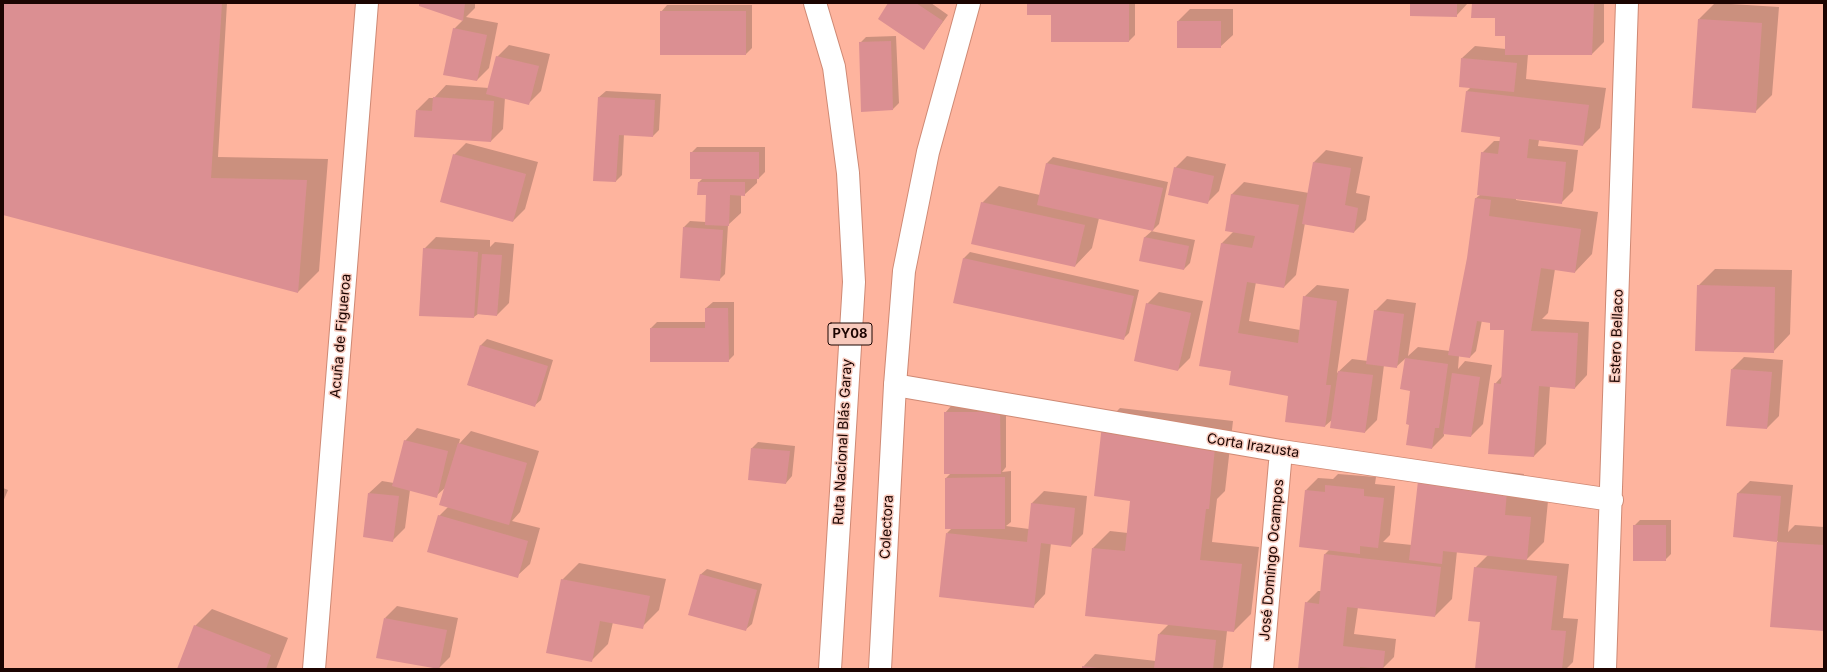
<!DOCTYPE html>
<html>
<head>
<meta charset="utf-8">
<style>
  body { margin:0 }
  #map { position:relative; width:1827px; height:672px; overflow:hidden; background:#feb49e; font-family:Inter,sans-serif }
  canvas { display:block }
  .frame { position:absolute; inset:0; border:4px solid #1b0401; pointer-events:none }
</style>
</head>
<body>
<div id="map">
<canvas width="1827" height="672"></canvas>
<div class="frame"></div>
</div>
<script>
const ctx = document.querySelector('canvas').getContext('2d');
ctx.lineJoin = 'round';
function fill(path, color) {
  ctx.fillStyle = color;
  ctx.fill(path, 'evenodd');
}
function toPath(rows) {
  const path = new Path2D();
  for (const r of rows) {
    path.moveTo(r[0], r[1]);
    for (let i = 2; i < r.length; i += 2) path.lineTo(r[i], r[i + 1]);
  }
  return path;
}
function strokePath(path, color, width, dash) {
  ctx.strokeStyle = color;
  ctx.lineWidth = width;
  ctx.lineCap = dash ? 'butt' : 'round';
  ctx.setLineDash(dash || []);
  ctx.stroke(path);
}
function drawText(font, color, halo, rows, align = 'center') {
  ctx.font = font + ' Inter,sans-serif';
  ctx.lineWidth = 3;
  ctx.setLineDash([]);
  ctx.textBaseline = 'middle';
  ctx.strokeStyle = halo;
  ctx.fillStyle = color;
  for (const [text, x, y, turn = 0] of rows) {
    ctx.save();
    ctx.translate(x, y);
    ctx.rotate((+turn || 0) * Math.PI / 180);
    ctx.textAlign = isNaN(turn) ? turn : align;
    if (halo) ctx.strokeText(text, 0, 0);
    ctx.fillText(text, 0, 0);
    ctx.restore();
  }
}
const shadow = toPath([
  [3,3,227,3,218,157,328,159,319,271,298,292,3,214],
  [420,3,475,3,475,8,466,17,498,23,489,68,477,80,454,29,463,20],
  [889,3,931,3,948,15,924,48],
  [1028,3,1135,3,1135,35,1129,41,1052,14],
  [1411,3,1468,3,1456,16],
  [1473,3,1604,3,1604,42,1592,54,1528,54,1526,79,1606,88,1600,128,1583,145,1539,140,1538,146,1578,150,1573,191,1561,203,1516,199,1516,200,1598,212,1592,254,1575,272,1555,269,1548,313,1542,319,1589,322,1587,375,1575,388,1550,386,1546,444,1534,456,1495,384,1503,375,1505,329,1491,322,1482,320,1476,351,1470,357,1459,356,1458,369,1465,361,1492,365,1483,424,1471,436,1444,433,1444,436,1432,448,1410,424,1411,390,1401,388,1406,358,1396,367,1384,365,1377,420,1365,432,1333,419,1325,426,1289,395,1232,371,1201,365,1222,243,1234,231,1226,230,1232,194,1244,182,1309,193,1314,162,1326,150,1363,157,1356,193,1370,196,1366,220,1354,232,1305,223,1296,275,1284,287,1256,282,1249,321,1300,330,1304,297,1317,285,1349,289,1337,373,1352,359,1368,361,1375,311,1387,299,1416,303,1408,356,1418,347,1450,351,1468,258,1476,198,1480,195,1482,153,1494,141,1500,141,1502,136,1462,131,1467,91,1471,87,1462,58,1475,46,1506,49,1506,35,1496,18],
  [1715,3,1779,7,1772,95,1755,112,1693,107,1699,19],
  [667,5,752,5,752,48,746,54,661,12],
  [1190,9,1233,9,1233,35,1220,47,1178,21],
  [896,36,899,103,893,109,860,43,866,37],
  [509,45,550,54,541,91,529,103,505,97,503,129,491,141,417,110,429,98,434,98,446,85,489,88,497,57],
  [606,91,661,94,659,130,653,136,624,134,622,175,616,181,599,97],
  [466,143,538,162,525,209,513,221,454,155],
  [697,147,765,147,765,172,759,178,757,178,757,183,744,195,741,195,741,213,728,225,725,274,719,280,684,227,690,221,706,222,707,194,699,182,703,178,691,153],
  [1187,156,1226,164,1219,191,1207,203,1175,168],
  [1053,157,1168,182,1159,224,1153,230,1099,218,1092,248,1075,266,982,203,999,186,1040,195,1047,163],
  [1153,230,1151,231,1195,240,1190,263,1184,269,1140,260,1145,237],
  [436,237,490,240,490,247,495,242,514,244,509,303,497,315,478,314,474,317,420,315,424,249],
  [970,252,1139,290,1129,333,1123,339,954,302,964,258],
  [1715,269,1792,270,1790,334,1773,352,1698,286],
  [1159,292,1203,301,1190,358,1178,370,1147,304],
  [713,302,734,302,734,355,728,361,651,328,657,322,706,322,706,308],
  [487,339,553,360,541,400,534,406,468,385,481,345],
  [1744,357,1783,360,1779,416,1767,428,1732,369],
  [951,406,1006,406,1006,467,1002,472,1011,471,1011,522,1006,526,1029,529,1032,503,1044,491,1087,496,1083,534,1071,546,1051,543,1045,594,1033,607,947,533,952,528,946,478,951,473,945,413],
  [1120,408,1233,421,1225,491,1217,499,1212,542,1259,547,1251,614,1234,631,1227,631,1223,667,1221,669,1083,669,1083,667,1095,654,1156,661,1159,634,1169,624,1093,548,1110,531,1128,533,1131,501,1103,425],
  [417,428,460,439,459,444,471,431,539,451,520,512,512,521,540,528,530,564,517,576,439,516,448,507,446,487,436,496,410,490,405,528,392,541,369,493,382,481,394,483,405,441],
  [758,442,795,446,792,476,786,483,752,448],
  [1469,468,1524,474,1521,498,1548,501,1544,542,1526,560,1569,564,1563,618,1578,619,1573,662,1566,669,1481,669,1482,621,1475,568,1488,555,1457,551,1452,599,1435,616,1358,607,1354,634,1396,639,1394,657,1382,669,1370,668,1370,669,1299,669,1306,603,1318,591,1321,591,1325,554,1330,549,1300,546,1306,490,1318,478,1333,479,1338,474,1376,477,1375,484,1395,486,1390,535,1383,542,1412,545],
  [1750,481,1793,485,1788,532,1795,525,1824,527,1824,630,1771,626,1778,541,1734,536,1738,493],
  [3,488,8,490,3,502],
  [1640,520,1671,520,1671,554,1665,560,1634,526],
  [579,563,666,579,659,610,642,627,613,622,608,644,591,661,562,580],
  [707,569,762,584,752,624,745,630,700,575],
  [397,606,458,618,450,657,438,669,385,618],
  [212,609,288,638,276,669,178,669,195,626]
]);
const building = toPath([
  [3,3,222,3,211,178,307,180,298,293,3,215],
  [419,3,465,3,463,21,419,6],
  [888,3,916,3,943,21,924,50,878,19],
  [1027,3,1129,3,1129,42,1051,42,1051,15,1027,15],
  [1410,3,1457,3,1457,17,1410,16],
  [1472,3,1594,3,1592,55,1505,55,1505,36,1495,36,1495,18,1471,18],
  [660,11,746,11,746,55,660,55],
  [1698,19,1762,23,1756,113,1692,108],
  [1177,21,1221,21,1221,48,1177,48],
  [453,28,487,35,477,81,443,75],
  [891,41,893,110,861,112,859,42],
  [496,56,539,66,529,105,486,94],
  [1461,58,1517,63,1514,92,1459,87],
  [1466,91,1589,105,1583,146,1529,139,1527,158,1566,162,1562,204,1477,195,1481,152,1498,154,1500,137,1461,132],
  [433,97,494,101,491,142,414,137,416,110,432,111],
  [598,97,655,100,653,137,619,135,616,182,593,181],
  [690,152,759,152,759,179,690,179],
  [453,154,526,174,513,222,440,202],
  [1313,162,1351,168,1345,205,1358,208,1354,233,1302,224],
  [1046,163,1163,188,1153,231,1037,205],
  [1174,167,1214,176,1208,204,1168,195],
  [698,182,745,182,745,196,730,195,729,226,705,225,706,195,697,195],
  [1231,194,1299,205,1284,288,1247,282,1238,333,1298,343,1303,296,1337,301,1326,385,1331,385,1325,427,1285,422,1288,396,1229,385,1231,371,1199,366,1221,243,1252,248,1255,236,1225,231],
  [1475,198,1491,200,1489,216,1581,229,1575,273,1541,268,1531,331,1578,333,1575,389,1539,386,1534,457,1488,454,1494,383,1501,384,1504,330,1490,330,1490,323,1477,321,1470,358,1448,355,1467,258],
  [981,202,1085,225,1075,267,971,244],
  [683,227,723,230,720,281,680,278],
  [1144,237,1189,246,1184,270,1139,261],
  [423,248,478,252,474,318,419,316],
  [482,254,502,255,497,316,477,314],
  [963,258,1134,296,1124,340,953,303],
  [1697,285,1775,287,1774,353,1695,351],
  [1146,303,1191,313,1178,371,1134,361],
  [705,308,728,308,729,362,650,362,650,328,705,328],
  [1374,310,1404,314,1397,368,1366,364],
  [480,345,548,366,535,407,467,385],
  [1405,358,1448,364,1439,428,1435,428,1432,449,1406,445,1409,425,1406,424,1410,391,1400,389],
  [1731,369,1772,372,1767,429,1726,426],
  [1338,371,1373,375,1365,433,1330,428],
  [1452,373,1480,377,1471,437,1443,434],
  [944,412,1000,412,1001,474,944,474],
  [1102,425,1216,437,1209,509,1206,509,1200,560,1242,564,1234,632,1085,616,1092,548,1125,551,1130,501,1094,496],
  [404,440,448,451,437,498,392,486],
  [458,443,527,463,509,525,439,505],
  [751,448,790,451,786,484,748,480],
  [1005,477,1005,529,945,529,945,478],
  [1418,481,1507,491,1505,515,1531,517,1527,560,1443,551,1442,564,1409,560],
  [1325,485,1364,489,1364,496,1384,498,1378,548,1360,546,1360,554,1299,547,1305,490,1325,492],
  [368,493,399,496,393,542,363,537],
  [1737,493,1781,496,1777,542,1733,537],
  [1031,503,1075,508,1071,547,1041,543,1034,608,939,597,946,533,1027,542],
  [438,515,528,541,518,578,427,552],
  [1633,525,1666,525,1666,561,1633,561],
  [1777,542,1824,545,1824,631,1770,627],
  [1324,554,1441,567,1435,617,1347,607,1343,646,1385,651,1383,669,1360,667,1360,669,1298,669,1305,602,1319,604],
  [1474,567,1557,576,1551,630,1566,631,1562,669,1475,669,1480,622,1468,621],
  [700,574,757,590,746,631,688,615],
  [561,579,650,596,643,629,600,621,592,662,546,653],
  [384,618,447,630,439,669,376,658],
  [194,625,271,655,266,669,177,669],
  [1158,634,1216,640,1213,669,1154,669],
  [1082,666,1099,668,1099,669,1082,669]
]);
const minor = toPath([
  [895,385,1281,451,1612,500],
  [314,669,367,3],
  [1262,669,1281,451],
  [1605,669,1627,3]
]);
const major = toPath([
  [880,669,895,385,904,271,928,152,969,3]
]);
const highway = toPath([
  [815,3,834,67,848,173,854,282,830,669]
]);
const shields = [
  [850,334,44]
];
const shieldNames = [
  ["PY08",850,334]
];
const streetNames = [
  ["Acuña de Figueroa",341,336,-85],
  ["Estero Bellaco",1617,336,-88],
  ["Ruta Nacional Blás Garay",843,442,-87],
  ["Corta Irazusta",1253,446,9],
  ["Colectora",887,527,-87],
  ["José Domingo Ocampos",1272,560,-85]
];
fill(shadow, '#0003');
fill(building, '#db8f92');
strokePath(minor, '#cf8974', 24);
strokePath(major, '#cf8974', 24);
strokePath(highway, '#cf8974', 24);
strokePath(minor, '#fff', 22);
strokePath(major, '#fff', 22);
strokePath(highway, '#fff', 22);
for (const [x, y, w] of shields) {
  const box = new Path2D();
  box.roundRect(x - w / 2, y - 11, w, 22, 3);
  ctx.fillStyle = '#f7c9bc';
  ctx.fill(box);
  strokePath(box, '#1b0401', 1);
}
drawText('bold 13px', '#1b0401', null, shieldNames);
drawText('14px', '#1b0401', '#f7c9bc', streetNames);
</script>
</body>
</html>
